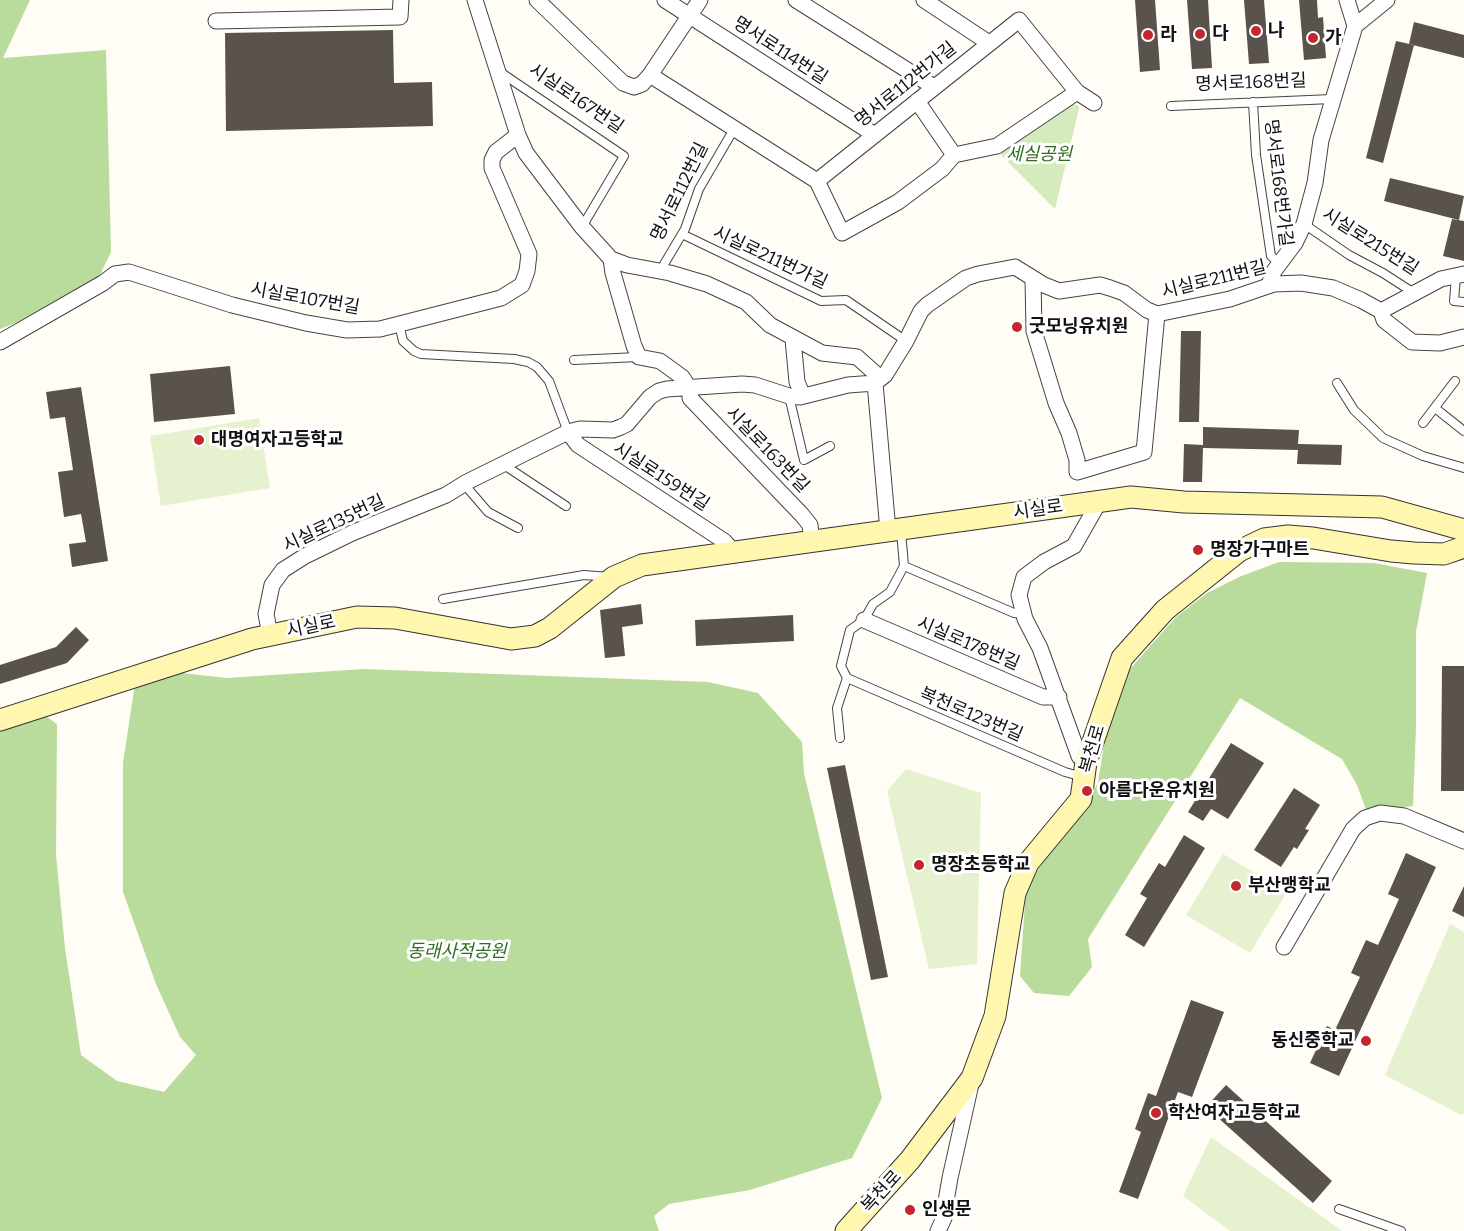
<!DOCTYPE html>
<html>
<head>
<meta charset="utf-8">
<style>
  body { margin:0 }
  canvas { display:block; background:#fffdf5 }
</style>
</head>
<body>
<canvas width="1464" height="1231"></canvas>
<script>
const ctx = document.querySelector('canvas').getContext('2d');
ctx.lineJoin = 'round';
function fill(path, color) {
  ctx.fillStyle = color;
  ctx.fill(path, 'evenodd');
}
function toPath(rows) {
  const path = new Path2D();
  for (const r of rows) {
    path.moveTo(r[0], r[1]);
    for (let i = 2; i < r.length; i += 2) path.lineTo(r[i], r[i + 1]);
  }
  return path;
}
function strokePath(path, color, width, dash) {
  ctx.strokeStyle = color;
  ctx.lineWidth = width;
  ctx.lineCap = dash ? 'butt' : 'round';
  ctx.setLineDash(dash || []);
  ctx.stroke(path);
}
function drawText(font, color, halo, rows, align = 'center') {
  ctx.font = font + ' Bitter,"Noto Sans KR",serif';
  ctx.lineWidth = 6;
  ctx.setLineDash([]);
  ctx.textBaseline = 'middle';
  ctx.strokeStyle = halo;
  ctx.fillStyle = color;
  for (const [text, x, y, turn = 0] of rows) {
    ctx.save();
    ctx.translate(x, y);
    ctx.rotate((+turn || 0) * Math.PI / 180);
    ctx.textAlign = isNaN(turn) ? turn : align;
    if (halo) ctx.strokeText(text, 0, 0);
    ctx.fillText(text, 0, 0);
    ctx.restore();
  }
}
const green = toPath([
  [1070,103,1079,106,1079,109,1055,209,1001,155,1006,144]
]);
const forest = toPath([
  [0,0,30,0,3,58,106,50,111,252,99,277,39,314,0,329],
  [1279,562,1374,563,1427,573,1416,632,1416,728,1413,806,1367,812,1357,785,1342,759,1240,698,1088,939,1092,967,1069,996,1034,993,1020,976,1026,887,1098,783,1105,738,1129,670,1175,618,1207,593,1239,577],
  [364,669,708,682,758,693,802,742,804,773,882,1098,852,1158,750,1190,669,1204,654,1216,659,1231,0,1231,0,727,40,712,57,724,56,855,65,948,81,1055,117,1081,164,1092,196,1055,180,1037,156,984,123,892,123,763,135,684,182,673,227,678]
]);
const pitch = toPath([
  [259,418,270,488,161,506,150,436],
  [906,769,981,793,977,964,929,969,887,791],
  [1223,854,1287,892,1250,953,1186,915],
  [1450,924,1464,932,1464,1114,1461,1115,1385,1075],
  [1211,1137,1342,1231,1230,1231,1183,1196]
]);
const building = toPath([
  [1135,0,1155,0,1160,70,1140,72],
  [1187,0,1208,0,1212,68,1192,69],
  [1244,0,1264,0,1269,63,1249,64],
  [1299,0,1317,0,1318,18,1323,17,1326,58,1304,60],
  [1414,22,1464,35,1464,58,1409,44],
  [393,30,394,83,432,82,433,126,226,131,225,33],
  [1396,41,1414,45,1383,163,1366,158],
  [1390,178,1464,196,1459,220,1384,201],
  [1452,219,1464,221,1464,261,1443,256],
  [1181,331,1201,331,1199,422,1179,422],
  [230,366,235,414,154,422,150,374],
  [81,387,108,561,72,567,69,544,86,542,81,514,64,517,58,472,73,470,65,417,50,419,46,392],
  [1203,427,1299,430,1298,444,1342,445,1341,465,1297,464,1298,450,1203,448,1202,482,1183,482,1184,444,1203,445],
  [641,604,643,624,622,627,625,656,605,658,600,610],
  [793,615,794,641,696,646,695,620],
  [76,627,89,640,67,663,0,684,0,665,56,647],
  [1442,666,1464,666,1464,791,1441,791],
  [1231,743,1264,763,1228,819,1211,809,1203,821,1188,812],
  [845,765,888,977,871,980,827,768],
  [1294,788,1320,805,1305,829,1309,830,1297,849,1294,847,1281,867,1254,850],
  [1184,835,1205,848,1144,947,1125,935,1147,898,1140,894,1159,863,1165,867],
  [1406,853,1436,867,1339,1076,1310,1063,1327,1026,1335,1030,1360,977,1351,973,1366,940,1378,945,1399,899,1388,894],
  [1464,886,1464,917,1452,911],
  [1191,1000,1224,1012,1192,1097,1178,1092,1138,1199,1119,1192,1141,1132,1135,1129,1148,1093,1156,1096],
  [1226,1085,1332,1181,1313,1203,1206,1107]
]);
const lane = toPath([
  [500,72,624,156,582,227],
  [1253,102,1256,155,1271,256,1280,264],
  [1171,106,1332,99],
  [1304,224,1349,255,1383,273,1414,293],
  [682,234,821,301,846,300,906,341],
  [660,271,685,229,699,189,734,129],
  [1456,276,1454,301,1464,302],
  [399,324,403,341,414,351,421,354,514,359,528,362,537,367,549,381,568,432],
  [574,360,638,357],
  [1337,383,1354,410,1383,438,1423,456,1464,468],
  [789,396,804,460,830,446],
  [1435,408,1464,431],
  [1423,423,1455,381],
  [504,465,566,506],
  [464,484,488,512,518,528],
  [904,566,1014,613,1024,614],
  [443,599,584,575,610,577],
  [847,678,1065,772,1083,777],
  [840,738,837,708,847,678,841,666,850,630,864,620,873,604,890,592,904,566,901,531],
  [1339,1209,1401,1231]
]);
const street = toPath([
  [475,0,518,135,526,153,582,227,611,259,613,273,634,346,639,357,660,361,682,377,690,389],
  [537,0,623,83,634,87,642,84,650,75,817,181,842,233,898,202,942,169,954,155,997,146,1077,92],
  [665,0,875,135],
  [796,0,934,87],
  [924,0,989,43],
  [1347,0,1355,26],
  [216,21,400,17,401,0],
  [650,75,700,0],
  [917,101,954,155],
  [817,181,1019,20,1077,92,1094,103],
  [611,259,627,265,670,273,707,284,746,302,770,325,822,353,857,357,876,374,875,383],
  [1033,279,1034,331,1056,403,1069,433,1077,460,1077,472,1144,452,1157,314],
  [1269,285,1274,271,1295,243,1304,224,1315,183,1321,140,1355,26,1387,0],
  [1381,311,1441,279,1464,274],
  [793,339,797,382,803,396],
  [0,342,103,283,115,274,129,272,232,305,306,323,347,330,380,329,501,298,522,285,527,271,529,254,492,168,492,160,496,152,518,135],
  [875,383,885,375,906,341,921,311,927,305,966,278,978,274,1015,267,1044,285,1059,291,1100,285,1110,288,1124,293,1147,310,1157,314,1230,299,1274,284,1301,283,1333,288,1361,300,1381,311,1384,320,1412,342,1440,343,1464,337],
  [690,389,690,398,802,515,810,525,812,541],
  [568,432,578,445,724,541,734,552],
  [864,620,1043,697,1059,697],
  [270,635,266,614,272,585,283,570,305,556,352,533,446,495,467,482,568,432,580,429,613,430,621,427,627,424,650,397,659,391,667,389,742,384,755,385,789,396,800,397,848,385,875,383,888,531],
  [1088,757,1079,756,1040,648,1025,619,1019,595,1024,577,1044,562,1074,546,1099,502],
  [1284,947,1353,829,1365,818,1380,813,1404,816,1464,841],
  [946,1201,950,1178,971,1084],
  [938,1231,944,1218]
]);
const secondary = toPath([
  [0,720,252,639,357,617,395,618,511,639,535,636,550,628,614,577,642,565,1131,497,1184,502,1382,507,1464,530],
  [846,1231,910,1160,972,1078,995,1016,1015,893,1028,863,1081,799,1086,762,1122,658,1165,610,1239,551,1264,539,1288,536,1313,538,1391,551,1414,553,1444,554,1464,547]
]);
const markers = [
  [1256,31,6,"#c4262e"],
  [1200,34,6,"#c4262e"],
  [1148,35,6,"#c4262e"],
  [1313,38,6,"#c4262e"],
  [1017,327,6,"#c4262e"],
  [199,440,6,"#c4262e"],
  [1198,550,6,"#c4262e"],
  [1087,791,6,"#c4262e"],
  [919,865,6,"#c4262e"],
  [1236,886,6,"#c4262e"],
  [1366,1041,6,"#c4262e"],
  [1156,1113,6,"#c4262e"],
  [910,1210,6,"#c4262e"]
];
const poiNames = [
  ["나",1268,31],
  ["다",1212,34],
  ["라",1160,35],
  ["가",1325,38],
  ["굿모닝유치원",1029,327],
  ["대명여자고등학교",211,440],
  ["명장가구마트",1210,550],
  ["아름다운유치원",1099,791],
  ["명장초등학교",931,865],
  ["부산맹학교",1248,886],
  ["동신중학교",1354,1041,"right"],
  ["학산여자고등학교",1168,1113],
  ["인생문",922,1210]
];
const streetNames = [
  ["명서로114번길",780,51,33],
  ["명서로168번길",1251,83,-2],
  ["명서로112번가길",906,85,-39],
  ["시실로167번길",576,99,34],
  ["명서로168번가길",1278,183,83],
  ["명서로112번길",680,192,-64],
  ["시실로215번길",1370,242,32],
  ["시실로211번가길",770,258,25],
  ["시실로211번길",1214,280,-14],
  ["시실로107번길",305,299,10],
  ["시실로163번길",767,450,46],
  ["시실로159번길",661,477,33],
  ["시실로",1038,510,-8],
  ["시실로135번길",334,524,-25],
  ["시실로",311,627,-12],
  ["시실로178번길",968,644,23],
  ["복천로123번길",971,715,23],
  ["복천로",1093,749,-74],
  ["복천로",882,1192,-48]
];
const parkNames = [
  ["세실공원",1039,155],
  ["동래사적공원",457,952]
];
fill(green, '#d5ebbd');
fill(forest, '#b9dc9c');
fill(pitch, '#e6f2cf');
fill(building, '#5a524d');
strokePath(lane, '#444', 10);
strokePath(street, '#444', 17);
strokePath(secondary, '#333', 23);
strokePath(lane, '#fff', 8);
strokePath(street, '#fff', 15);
strokePath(secondary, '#fff6b0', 21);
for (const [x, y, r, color] of markers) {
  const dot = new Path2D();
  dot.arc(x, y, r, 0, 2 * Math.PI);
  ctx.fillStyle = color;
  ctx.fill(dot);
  strokePath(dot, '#fff', 2);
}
drawText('bold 18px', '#111', '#fff', poiNames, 'left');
drawText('18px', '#111', '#fff', streetNames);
drawText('italic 18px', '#2f6b1f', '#fff', parkNames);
</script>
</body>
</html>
